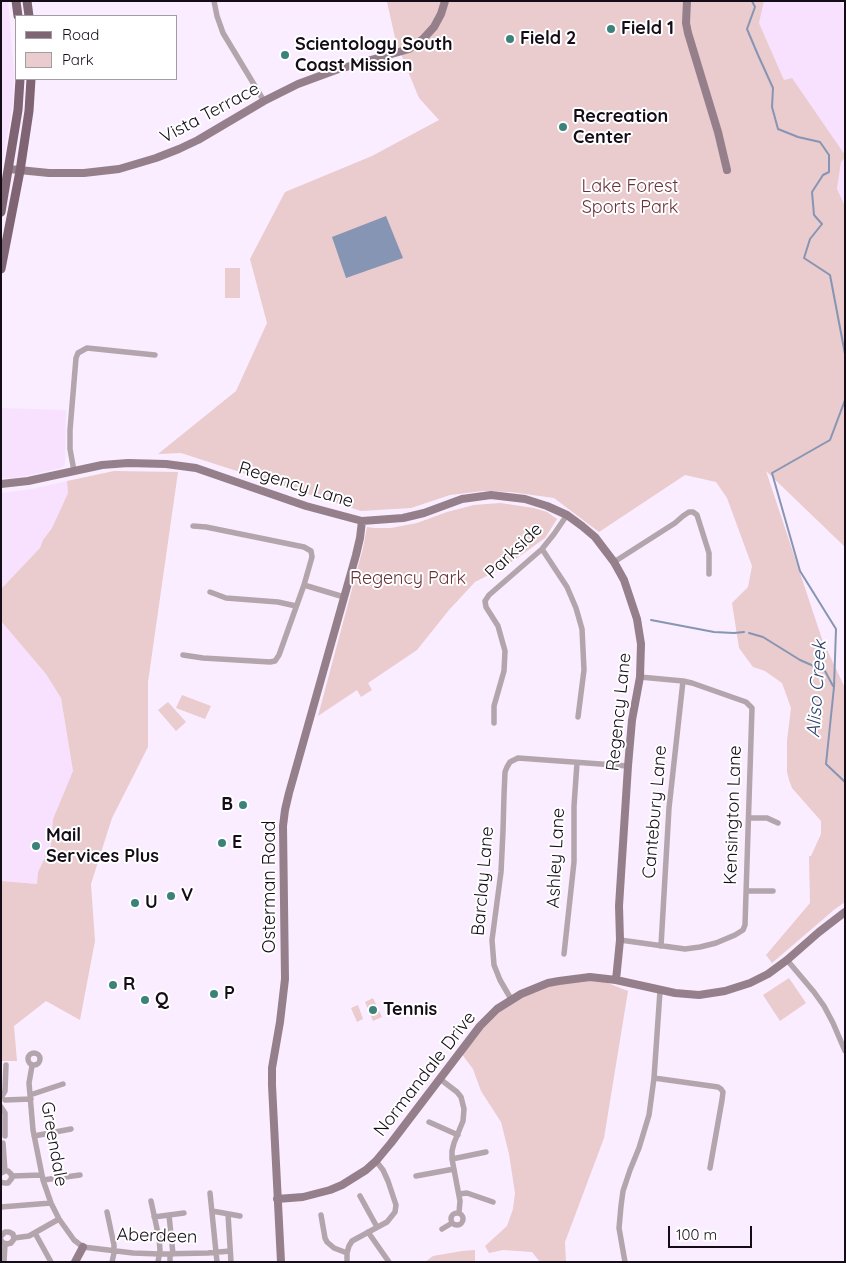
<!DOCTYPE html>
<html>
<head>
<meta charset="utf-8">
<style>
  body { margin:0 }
  #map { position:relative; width:846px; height:1263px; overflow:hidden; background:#faedff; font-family:Quicksand,sans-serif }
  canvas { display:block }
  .frame { position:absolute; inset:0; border:2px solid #140c16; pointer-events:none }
  .legend { position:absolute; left:15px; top:15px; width:162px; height:65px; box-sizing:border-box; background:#fff; border:1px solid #a19ea2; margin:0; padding:6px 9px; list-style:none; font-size:15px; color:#140c16 }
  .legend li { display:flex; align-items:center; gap:10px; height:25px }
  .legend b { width:25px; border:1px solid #a19ea2 }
  .scale { position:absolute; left:668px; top:1226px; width:84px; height:22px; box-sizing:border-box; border:2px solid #140c16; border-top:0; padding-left:6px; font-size:15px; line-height:18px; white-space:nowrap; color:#140c16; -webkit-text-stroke:4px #fff; paint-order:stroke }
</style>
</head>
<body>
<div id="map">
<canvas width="846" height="1263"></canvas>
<div class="frame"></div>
<ul class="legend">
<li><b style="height:6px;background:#7f6473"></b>Road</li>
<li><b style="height:14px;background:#eacbce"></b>Park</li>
</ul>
<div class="scale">100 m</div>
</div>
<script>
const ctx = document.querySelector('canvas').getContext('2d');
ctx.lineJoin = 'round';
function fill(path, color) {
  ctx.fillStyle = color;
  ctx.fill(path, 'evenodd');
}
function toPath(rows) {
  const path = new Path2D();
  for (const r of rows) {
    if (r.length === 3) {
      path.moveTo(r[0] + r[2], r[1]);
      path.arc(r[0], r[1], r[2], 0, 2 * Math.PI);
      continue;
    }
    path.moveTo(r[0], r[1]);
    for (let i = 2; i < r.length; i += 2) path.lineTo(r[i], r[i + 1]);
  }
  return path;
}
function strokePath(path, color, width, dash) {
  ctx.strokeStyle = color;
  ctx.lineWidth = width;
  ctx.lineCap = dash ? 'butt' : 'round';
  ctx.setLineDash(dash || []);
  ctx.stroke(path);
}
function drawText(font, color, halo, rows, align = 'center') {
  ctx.font = font + ' Quicksand,sans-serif';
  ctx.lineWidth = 4;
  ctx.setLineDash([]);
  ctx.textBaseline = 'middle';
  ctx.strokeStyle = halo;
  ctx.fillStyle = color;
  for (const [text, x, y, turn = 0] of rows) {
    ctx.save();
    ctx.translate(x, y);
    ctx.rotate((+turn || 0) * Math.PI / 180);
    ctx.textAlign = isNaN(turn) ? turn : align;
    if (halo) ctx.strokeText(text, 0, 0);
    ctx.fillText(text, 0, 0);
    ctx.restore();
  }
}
const built = toPath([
  [1,1,8,1,14,73,13,104,1,170],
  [764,1,839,1,845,11,845,155,792,79,784,80,759,23],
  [845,158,845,206,837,189,841,162],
  [1,408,66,410,65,462,64,466,61,468,30,475,13,478,1,478],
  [67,481,68,493,52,528,43,540,40,548,1,589,1,493,32,489],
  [1,621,46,674,61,698,73,771,53,819,51,845,38,872,37,884,1,881]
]);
const green = toPath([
  [391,1,764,1,759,23,784,80,792,78,845,155,845,158,841,162,837,189,845,206,845,547,766,471,822,639,845,688,845,902,835,909,772,963,766,955,810,903,809,856,811,856,821,834,821,821,792,788,789,780,787,772,787,741,791,708,782,683,765,671,753,667,739,648,732,603,748,587,752,566,727,498,716,482,685,475,599,532,554,498,511,492,483,491,450,495,411,508,361,511,181,453,158,454,236,391,267,323,250,259,285,192,372,156,439,120,419,98,396,42,387,2],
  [225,268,240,268,240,298,225,298],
  [114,471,178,472,148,682,148,747,112,818,91,884,95,941,80,1020,46,1001,14,1026,17,1061,1,1061,1,881,37,884,38,872,51,845,53,819,73,771,61,698,46,674,1,621,1,589,40,548,43,540,52,528,68,493,67,481],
  [500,503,534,508,547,512,557,519,545,538,506,566,475,582,449,610,417,650,368,683,372,690,361,697,357,690,318,716,363,548,367,527,374,528,391,528,417,523,447,512,474,505],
  [182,695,211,706,205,719,176,708],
  [168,702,186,722,176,731,158,710],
  [595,978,628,991,604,1138,565,1242,566,1262,540,1262,532,1252,503,1250,489,1253,485,1246,507,1226,513,1209,515,1193,509,1154,501,1122,481,1091,473,1069,464,1057,460,1050,502,1005,548,983],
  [789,978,806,1003,780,1021,763,995],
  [373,998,382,1017,373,1021,365,1002],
  [358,1005,363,1019,357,1022,351,1008],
  [475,1250,475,1262,425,1262,433,1256,462,1251]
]);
const water = toPath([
  [386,216,403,258,346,278,332,237]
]);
const stream = toPath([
  [752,1,755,7,747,29,758,55,773,88,772,107,778,129,798,137,820,142,829,155,829,172,823,175,812,192,814,215,822,224,810,239,804,258,830,275,845,354],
  [845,400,830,440,772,473,800,571,836,629,834,687,826,764,845,782],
  [651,620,714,632,734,633,744,632],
  [749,633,763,637,800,660,825,671,833,686]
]);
const street = toPath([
  [214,1,217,16,223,33,264,101],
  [74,471,70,449,70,430,76,358,78,353,87,348,155,355],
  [542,549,567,587,576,608,582,629,584,670,578,717],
  [614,562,675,523,683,516,689,512,693,512,697,515,709,553,709,574],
  [304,585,344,597],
  [210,592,226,598,278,602,296,606],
  [183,655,203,658,270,662,275,661,279,655,304,585,312,557,311,551,304,547,206,527,193,526],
  [494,723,494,706,504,671,505,651,498,626,486,607,485,601,489,595,542,549,554,534,567,515],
  [749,818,767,818,778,823],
  [746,891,773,891],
  [620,940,685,949,700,947,716,943,735,935,743,930,745,925,752,708,746,702,692,683,683,681,640,677],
  [661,946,669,808,683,681],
  [564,954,574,862,574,806,577,763],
  [787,960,814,992,824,1006,833,1023,845,1051],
  [511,999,500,980,494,965,492,940,501,872,503,831,504,795,505,772,507,767,510,762,518,758,628,766],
  [34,1059,6],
  [32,1066,29,1083,33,1130,43,1180,51,1203,59,1219,74,1240,83,1247,133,1253,159,1254,208,1253,230,1251],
  [654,1078,718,1087,721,1089,723,1092,722,1100,710,1168],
  [440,1079,457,1092,461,1097,464,1109,463,1121,454,1143,452,1151,452,1159,460,1201,459,1213],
  [30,1095,63,1084],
  [2,1096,5,1091,6,1065],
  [5,1100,31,1099],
  [1,1107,5,1113,5,1136],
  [429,1122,458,1135],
  [34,1136,71,1129],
  [3,1143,5,1171],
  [452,1159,486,1152],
  [1,1173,5,1171,8,1171,11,1174,12,1178,8,1183,4,1183,1,1182],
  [12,1176,42,1175],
  [416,1176,454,1169],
  [43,1180,80,1175],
  [210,1193,217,1262],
  [459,1194,467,1193,493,1202],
  [360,1196,377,1227],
  [151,1201,159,1238,160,1250,158,1262],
  [1,1207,51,1203],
  [212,1211,240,1216],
  [107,1212,114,1245,114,1253,112,1262],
  [457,1219,6],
  [228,1214,231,1262],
  [169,1215,173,1254],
  [321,1215,325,1238,327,1242,334,1248,347,1253],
  [154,1217,184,1213],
  [442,1229,452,1223],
  [368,1232,389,1262],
  [35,1233,51,1262],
  [1,1236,5,1232,9,1232,13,1234,14,1239,11,1243,7,1244,3,1243,1,1240],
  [14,1238,29,1236,59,1219],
  [170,1254,170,1262],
  [4,1262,5,1244],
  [347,1262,347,1253,349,1246,352,1241,387,1222,395,1212,396,1205,388,1181,383,1170,376,1161],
  [625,1262,619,1228,621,1206,623,1191,630,1170,639,1148,649,1115,654,1078,660,991]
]);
const secondary = toPath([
  [687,1,686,23,688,33,718,132,727,170],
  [9,169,49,173,84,173,119,169,156,158,179,149,198,140,264,101,298,84,336,70,409,49,423,39,434,27,441,14,445,1],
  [1,484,28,481,102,465,128,463,166,464,196,468,306,506,362,521,403,518,424,513,462,499,491,495,525,499,547,506,567,515,582,526,595,537,614,562,624,580,637,619,641,644,640,677,632,720,628,766,619,906,620,940,616,980],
  [277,1199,303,1197,330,1190,342,1185,366,1170,376,1161,391,1143,480,1026,497,1009,521,994,548,983,559,981,590,977,616,980,675,993,699,995,725,991,750,983,768,974,787,960,819,932,845,912],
  [75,1262,83,1247],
  [281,1262,272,1085,272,1068,280,1022,285,979,283,826,285,810,289,793,356,555,360,538,362,521]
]);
const primary = toPath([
  [16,1,18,16],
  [27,1,29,16],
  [1,212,18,110,20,79],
  [1,269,20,171,29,111,31,79]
]);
const markers = [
  [611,29,5,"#3b827a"],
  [510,39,5,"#3b827a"],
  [285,55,5,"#3b827a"],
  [563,127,5,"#3b827a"],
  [243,805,5,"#3b827a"],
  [222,843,5,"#3b827a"],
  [36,846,5,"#3b827a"],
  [171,896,5,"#3b827a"],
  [135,903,5,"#3b827a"],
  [113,985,5,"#3b827a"],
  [214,994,5,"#3b827a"],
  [145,1000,5,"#3b827a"],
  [373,1010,5,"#3b827a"]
];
const poiNames = [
  ["Field 1",621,29],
  ["Field 2",520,39],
  ["Scientology South",295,45],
  ["Coast Mission",295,66],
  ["Recreation",573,117],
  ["Center",573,138],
  ["B",233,805,"right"],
  ["Mail",46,836],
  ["Services Plus",46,857],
  ["E",232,843],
  ["V",181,896],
  ["U",145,903],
  ["R",123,985],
  ["P",224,994],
  ["Q",155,1000],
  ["Tennis",383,1010]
];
const streetNames = [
  ["Vista Terrace",210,113,-28],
  ["Regency Lane",296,485,17],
  ["Parkside",514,551,-44],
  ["Regency Lane",619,712,-84],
  ["Cantebury Lane",655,812,-85],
  ["Kensington Lane",733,815,-88],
  ["Ashley Lane",556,858,-87],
  ["Barclay Lane",483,881,-85],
  ["Osterman Road",270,887,-90],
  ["Normandale Drive",425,1074,-52],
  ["Greendale",54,1144,80],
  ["Aberdeen",157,1236,2]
];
const parkNames = [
  ["Lake Forest",630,187],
  ["Sports Park",630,208],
  ["Regency Park",408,579]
];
const waterNames = [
  ["Aliso Creek",817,689,-86]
];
fill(built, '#f7e1fe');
fill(green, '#eacbce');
fill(water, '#8695b3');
strokePath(stream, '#8695b3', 2);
strokePath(street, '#b4a5ad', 5.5);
strokePath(secondary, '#957f8b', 8);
strokePath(primary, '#7f6473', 9);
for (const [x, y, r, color] of markers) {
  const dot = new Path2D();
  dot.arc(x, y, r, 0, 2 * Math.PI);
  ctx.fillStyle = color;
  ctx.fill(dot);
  strokePath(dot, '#fff', 2);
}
drawText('bold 18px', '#140c16', '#fff', poiNames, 'left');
drawText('18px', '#140c16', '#fff', streetNames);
drawText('18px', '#68323b', '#fff', parkNames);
drawText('italic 19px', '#2f426d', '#fff', waterNames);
</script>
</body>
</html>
